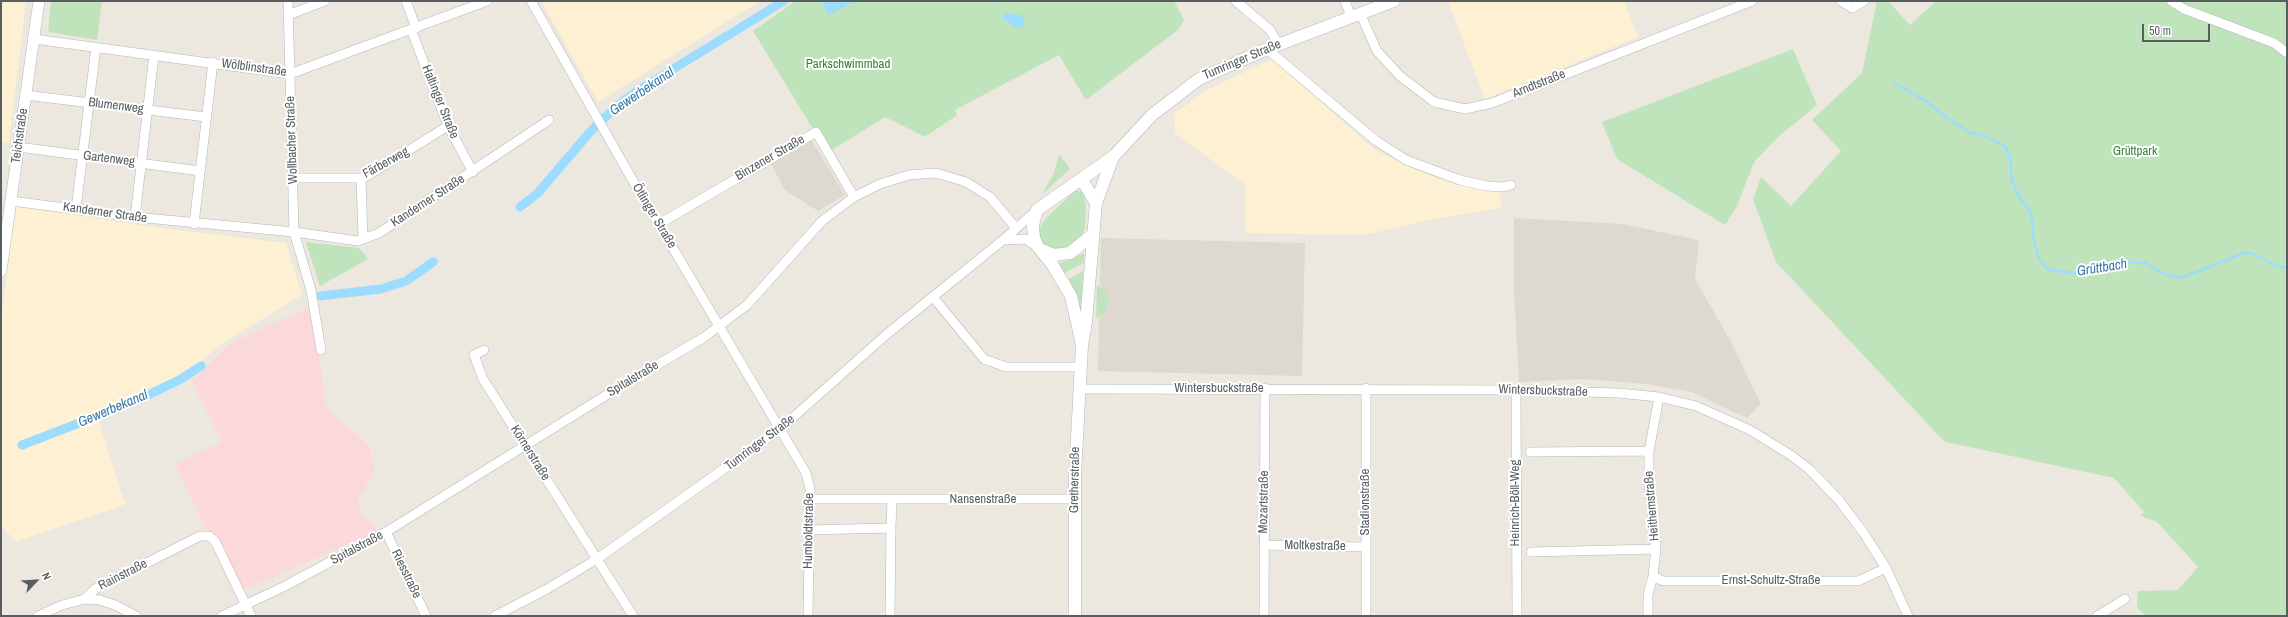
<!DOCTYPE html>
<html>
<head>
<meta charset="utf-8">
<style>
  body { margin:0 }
  #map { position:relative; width:2288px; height:617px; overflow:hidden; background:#ece8df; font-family:"Archivo Narrow",sans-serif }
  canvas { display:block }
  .frame { position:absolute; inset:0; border:2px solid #585d61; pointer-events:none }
  .north { position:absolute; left:16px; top:561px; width:40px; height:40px; -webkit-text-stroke:3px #fff; paint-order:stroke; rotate:65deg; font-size:11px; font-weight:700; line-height:16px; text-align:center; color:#585d61 }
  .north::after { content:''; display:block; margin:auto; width:14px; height:18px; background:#585d61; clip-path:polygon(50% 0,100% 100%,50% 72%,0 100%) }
  .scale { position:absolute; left:2142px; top:24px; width:68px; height:18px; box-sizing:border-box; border:2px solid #585d61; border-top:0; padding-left:5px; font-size:12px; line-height:14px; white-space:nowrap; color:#585d61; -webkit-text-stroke:3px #fff; paint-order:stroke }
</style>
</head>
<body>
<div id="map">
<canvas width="2288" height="617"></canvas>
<div class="frame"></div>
<div class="north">N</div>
<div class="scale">50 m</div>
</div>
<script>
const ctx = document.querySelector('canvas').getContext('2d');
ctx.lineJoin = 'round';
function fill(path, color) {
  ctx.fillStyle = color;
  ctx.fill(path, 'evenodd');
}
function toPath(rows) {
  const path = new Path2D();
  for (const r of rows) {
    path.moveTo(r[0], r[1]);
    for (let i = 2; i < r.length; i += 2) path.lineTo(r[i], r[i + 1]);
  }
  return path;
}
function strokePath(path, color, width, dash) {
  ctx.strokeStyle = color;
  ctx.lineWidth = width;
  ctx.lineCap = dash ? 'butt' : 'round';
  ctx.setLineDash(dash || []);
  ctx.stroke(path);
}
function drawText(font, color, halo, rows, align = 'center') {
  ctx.font = font + ' "Archivo Narrow",sans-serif';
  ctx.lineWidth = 4;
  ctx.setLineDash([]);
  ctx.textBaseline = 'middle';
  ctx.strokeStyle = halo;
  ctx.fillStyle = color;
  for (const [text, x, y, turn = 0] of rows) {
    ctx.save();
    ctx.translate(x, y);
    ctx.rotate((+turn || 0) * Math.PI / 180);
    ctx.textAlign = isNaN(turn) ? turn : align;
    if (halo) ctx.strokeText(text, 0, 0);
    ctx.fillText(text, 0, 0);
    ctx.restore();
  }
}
const commercial = toPath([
  [1,1,26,1,9,143,1,142],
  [541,1,760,1,598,102],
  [1448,1,1624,1,1638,37,1485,99],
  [1273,60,1375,150,1436,178,1500,192,1502,208,1428,220,1365,235,1245,233,1245,185,1175,133,1174,114,1205,91,1263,63],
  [15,206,154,227,286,243,302,295,226,341,187,372,96,413,120,489,126,504,16,542,1,525,1,321]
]);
const education = toPath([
  [811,139,845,195,818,211,785,190,770,162],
  [1514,218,1623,224,1699,240,1695,279,1730,340,1761,404,1747,418,1691,392,1647,384,1584,379,1519,382,1514,290],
  [1101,238,1305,243,1302,376,1098,371]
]);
const medical = toPath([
  [307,308,314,317,325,403,338,420,361,437,370,448,374,466,371,478,357,500,361,514,377,531,243,590,207,533,175,464,222,442,192,382,229,344]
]);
const green = toPath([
  [51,1,102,1,97,40,48,32],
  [795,1,1174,1,1184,20,1179,29,1086,100,1059,55,955,110,957,115,925,137,885,117,832,150,818,127,813,129,753,31],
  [1877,1,1888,1,1910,25,1936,1,2287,1,2287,616,2145,616,2137,607,2138,591,2178,590,2198,567,2157,522,2141,516,2144,512,2114,478,1946,442,1940,437,1776,262,1753,199,1761,177,1791,206,1841,151,1812,120,1862,73],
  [1793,49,1817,105,1778,137,1754,162,1737,206,1725,225,1617,159,1602,122],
  [1059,154,1070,169,1042,194,1054,173],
  [1076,190,1082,192,1086,204,1085,228,1079,241,1065,250,1055,251,1042,245,1038,237,1039,228,1046,218],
  [306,242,359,248,368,259,320,286],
  [1084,253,1084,263,1064,273,1058,264],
  [1083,271,1081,321,1077,300,1069,279],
  [1097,285,1106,292,1108,300,1105,312,1096,318]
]);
const water = toPath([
  [821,1,855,1,829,15],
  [1008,12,1012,15,1017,14,1022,16,1025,21,1022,27,1014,28,1009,22,1004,20,1004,15]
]);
const stream = toPath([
  [1894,83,1926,101,1947,118,1971,133,1983,135,2005,146,2010,157,2012,180,2017,193,2031,213,2034,241,2039,259,2049,270,2074,273,2124,262,2146,263,2161,273,2181,278,2244,253,2252,253,2277,266,2287,268]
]);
const canal = toPath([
  [520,207,538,193,589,133,617,106,634,93,784,1],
  [320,296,381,289,406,281,433,262],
  [22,445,134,402,181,379,201,366]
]);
const minor = toPath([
  [288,1,294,232,311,290,321,350],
  [406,1,416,28],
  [531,1,629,174,806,473,810,489,808,616],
  [1236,1,1270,30,1279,45],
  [1345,1,1351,17],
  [1841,1,1852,8,1864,1],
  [2171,1,2184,9,2274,43,2287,53],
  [1360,13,1377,51,1400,76,1434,102,1465,109,1492,103,1752,1],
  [288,15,325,1],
  [411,29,448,126,473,172],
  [34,39,290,74,487,1],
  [1267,49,1375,140,1406,160,1460,180,1486,186,1503,187,1511,185],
  [25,95,206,117],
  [18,147,200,171],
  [294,178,361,178,367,176,448,126],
  [361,178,363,239],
  [11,201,135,217,294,232,358,241,379,233,549,120],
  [76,209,96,47],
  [135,217,154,55],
  [194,224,213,62],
  [659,224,816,132,854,197],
  [1003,240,1025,239,1038,247],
  [933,297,984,359,1006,367,1081,367],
  [484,350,474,355,483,379,633,616],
  [1366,388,1366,616],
  [1080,389,1516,390,1618,393,1659,397,1696,406,1750,430,1792,456,1809,469,1838,499,1863,532,1886,568,1908,616],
  [1516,390,1517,616],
  [1530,452,1649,451],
  [810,499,1075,499],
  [808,530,891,528,892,500],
  [386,532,426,616],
  [1264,545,1365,547],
  [1531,552,1656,549],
  [1653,576,1663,581,1858,581,1886,568],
  [85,599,100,600,115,605,136,616],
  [38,616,62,605,85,599,95,589,200,536,209,536,215,541,251,616],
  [222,616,285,586,386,532,621,386,703,338,747,305,822,221,854,197,880,184,909,175,936,173,966,182,990,197,1016,228],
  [495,616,547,589,597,559,780,429,887,334,1003,240,1037,210],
  [890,616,891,528],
  [1264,616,1265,388],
  [1648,616,1648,594,1653,576,1656,549,1649,483,1649,451,1659,397],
  [2097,616,2125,599]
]);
const tertiary = toPath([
  [1,271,39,1]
]);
const secondary = toPath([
  [1082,180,1096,203],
  [1042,250,1054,255,1070,253,1092,235],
  [1082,345,1071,296,1052,264,1038,247,1034,238,1033,225,1037,210,1114,156,1152,115,1199,79,1267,49,1394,1],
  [1075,616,1075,475,1082,345,1086,322,1096,203,1113,157]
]);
const streetNames = [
  ["Tumringer Straße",1242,60,-23],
  ["Wölblinstraße",254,68,8],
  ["Arndtstraße",1539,84,-22],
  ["Haltinger Straße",440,102,68],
  ["Blumenweg",116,106,7],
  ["Teichstraße",20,136,-82],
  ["Wollbacher Straße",292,140,-92],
  ["Binzener Straße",770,158,-30],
  ["Gartenweg",109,159,7],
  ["Färberweg",386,163,-29],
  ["Kanderner Straße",428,201,-33],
  ["Kanderner Straße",105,213,8],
  ["Ötlinger Straße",654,216,59],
  ["Spitalstraße",633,379,-31],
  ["Wintersbuckstraße",1219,389],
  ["Wintersbuckstraße",1543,391,2],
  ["Tumringer Straße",760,443,-37],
  ["Körnerstraße",530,453,58],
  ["Gretherstraße",1075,480,-89],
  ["Nansenstraße",983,500],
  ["Mozartstraße",1264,502,-89],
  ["Stadionstraße",1366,502,-90],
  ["Heinrich-Böll-Weg",1516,503,-90],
  ["Heithemstraße",1652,506,-95],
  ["Humboldtstraße",809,531,-89],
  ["Moltkestraße",1315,546,1],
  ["Spitalstraße",357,548,-28],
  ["Riesstraße",406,574,64],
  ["Rainstraße",123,575,-27],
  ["Ernst-Schultz-Straße",1771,581]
];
const parkNames = [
  ["Parkschwimmbad",848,65],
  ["Grüttpark",2135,152]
];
const waterNames = [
  ["Gewerbekanal",642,92,-34],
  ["Grüttbach",2102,268,-9],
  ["Gewerbekanal",113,409,-23]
];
fill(commercial, '#fef0d2');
fill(education, '#ded9d0');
fill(medical, '#fbd9da');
fill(green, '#bfe4bb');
fill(water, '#9cddff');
strokePath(stream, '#9cddff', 2.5);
strokePath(canal, '#9cddff', 9);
strokePath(minor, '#b2b7bb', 10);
strokePath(tertiary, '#b2b7bb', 12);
strokePath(secondary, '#b3b8bd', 13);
strokePath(minor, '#fff', 9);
strokePath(tertiary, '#fff', 11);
strokePath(secondary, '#fff', 12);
drawText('13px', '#585d61', '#fff', streetNames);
drawText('13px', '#388434', '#fff', parkNames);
drawText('italic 14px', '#3879a7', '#fff', waterNames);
</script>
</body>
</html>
